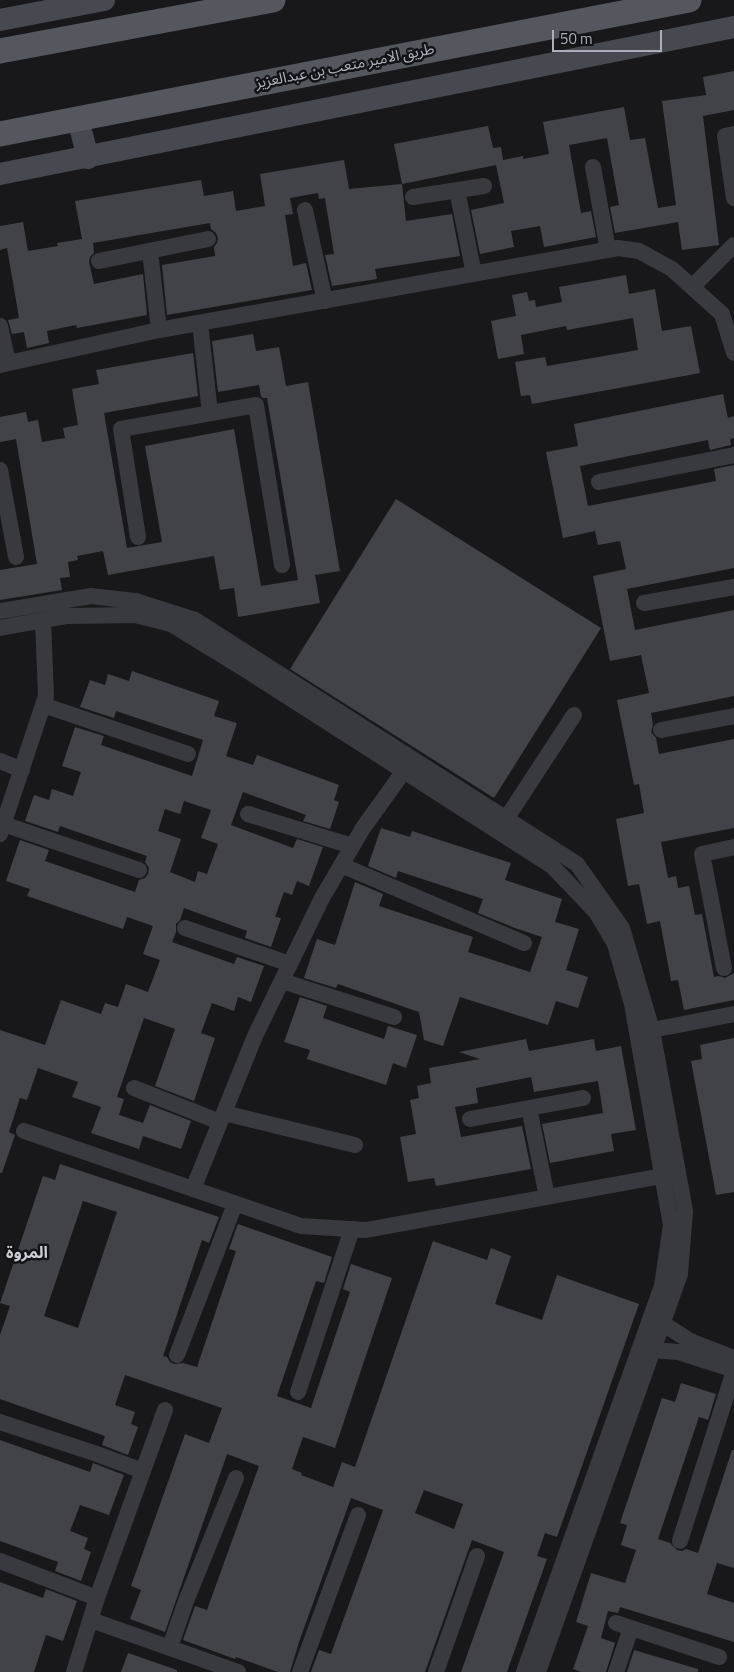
<!DOCTYPE html>
<html>
<head>
<meta charset="utf-8">
<style>
  body { margin:0 }
  #map { position:relative; width:734px; height:1672px; overflow:hidden; background:#18181b; font-family:"Titillium Web",sans-serif }
  canvas { display:block }
  .scale { position:absolute; left:552px; top:30px; width:110px; height:22px; box-sizing:border-box; border:2px solid #aaafbb; border-top:0; padding-left:6px; font-size:15px; line-height:18px; white-space:nowrap; color:#aaafbb; -webkit-text-stroke:4px #131316; paint-order:stroke }
</style>
</head>
<body>
<div id="map">
<canvas width="734" height="1672"></canvas>
<div class="scale">50 m</div>
</div>
<script>
const ctx = document.querySelector('canvas').getContext('2d');
ctx.lineJoin = 'round';
function fill(path, color) {
  ctx.fillStyle = color;
  ctx.fill(path, 'evenodd');
}
function toPath(rows) {
  const path = new Path2D();
  for (const r of rows) {
    path.moveTo(r[0], r[1]);
    for (let i = 2; i < r.length; i += 2) path.lineTo(r[i], r[i + 1]);
  }
  return path;
}
function strokePath(path, color, width, dash) {
  ctx.strokeStyle = color;
  ctx.lineWidth = width;
  ctx.lineCap = dash ? 'butt' : 'round';
  ctx.setLineDash(dash || []);
  ctx.stroke(path);
}
function drawText(font, color, halo, rows, align = 'center') {
  ctx.font = font + ' "Titillium Web","Noto Sans Arabic",sans-serif';
  ctx.lineWidth = 5;
  ctx.setLineDash([]);
  ctx.textBaseline = 'middle';
  ctx.strokeStyle = halo;
  ctx.fillStyle = color;
  for (const [text, x, y, turn = 0] of rows) {
    ctx.save();
    ctx.translate(x, y);
    ctx.rotate((+turn || 0) * Math.PI / 180);
    ctx.textAlign = isNaN(turn) ? turn : align;
    if (halo) ctx.strokeText(text, 0, 0);
    ctx.fillText(text, 0, 0);
    ctx.restore();
  }
}
const building = toPath([
  [734,71,734,110,703,116,719,245,682,250,678,222,615,233,610,207,619,205,607,138,569,145,581,213,591,211,596,237,544,247,540,226,511,231,514,247,480,254,471,210,504,203,496,165,402,184,394,144,488,126,493,148,501,147,503,160,523,156,523,159,549,154,543,122,624,107,630,140,645,138,658,208,676,205,662,101,706,95,703,77],
  [344,160,349,189,402,184,406,221,452,214,460,256,375,269,377,279,332,286,325,255,334,254,325,198,319,199,318,193,290,198,293,214,285,215,293,266,306,263,312,290,167,315,162,265,215,256,214,247,217,243,218,238,216,233,211,229,210,223,93,243,94,253,90,257,89,262,94,284,143,274,147,315,77,328,76,325,47,331,49,343,27,348,24,332,12,334,8,320,19,318,7,248,0,250,0,226,23,222,28,251,58,246,57,243,82,239,75,201,201,180,204,196,233,191,236,211,265,206,260,174],
  [626,275,629,294,655,289,662,331,691,326,700,373,532,404,530,395,521,396,515,362,545,357,547,366,638,350,633,318,567,330,566,326,521,335,524,354,498,359,491,321,516,316,512,295,527,292,529,301,535,300,536,307,562,302,559,287],
  [253,334,256,351,279,347,286,386,308,382,340,571,315,575,320,603,238,617,234,588,220,590,214,556,108,575,103,551,77,556,78,560,68,562,70,577,60,578,62,590,0,600,0,570,37,564,16,439,0,442,0,417,26,412,28,422,38,420,42,442,65,438,63,428,78,425,72,389,99,384,96,370,193,353,198,396,104,413,127,548,162,542,145,446,234,429,261,586,298,580,267,398,263,398,261,396,259,385,218,392,212,341],
  [723,394,728,418,734,416,734,438,730,439,731,445,710,450,708,440,580,466,588,506,716,481,714,469,734,465,734,568,627,589,635,630,734,610,734,696,651,713,653,725,651,732,656,738,659,754,734,739,734,828,661,842,668,878,676,876,678,888,689,886,695,915,702,914,714,977,719,976,725,978,734,973,734,1000,684,1010,678,980,671,981,660,921,647,924,639,884,628,886,616,819,644,813,639,784,634,785,617,700,649,693,641,655,610,661,593,576,626,569,620,541,598,545,595,531,563,538,546,452,578,446,574,424],
  [396,499,601,628,494,798,290,669],
  [132,671,219,701,214,716,237,723,226,756,253,765,257,755,339,785,334,800,339,802,330,829,303,821,306,815,243,792,231,825,293,848,297,839,323,847,309,886,297,881,292,895,284,892,275,917,281,918,271,947,245,938,247,931,184,908,180,920,176,924,176,932,172,942,234,964,237,957,264,966,251,1002,238,997,234,1011,212,1003,201,1033,215,1038,194,1101,155,1086,175,1029,144,1018,117,1097,124,1099,119,1115,143,1123,150,1105,191,1121,181,1149,143,1136,139,1149,91,1133,101,1107,72,1097,78,1082,38,1068,27,1100,20,1098,9,1132,15,1135,2,1173,0,1173,0,1030,45,1045,61,1000,101,1014,105,1003,118,1007,126,984,148,992,160,960,143,954,153,926,127,917,123,929,27,896,30,889,6,881,20,840,49,850,45,861,135,892,139,880,145,878,148,874,149,868,145,862,147,856,60,826,58,832,25,821,34,795,49,800,52,789,73,796,81,772,62,766,75,727,104,736,101,745,192,776,203,740,116,711,114,718,80,707,90,680,105,685,108,674,129,681],
  [184,801,211,810,201,838,218,844,207,874,198,871,195,882,170,872,181,839,158,831,165,809,180,814],
  [381,828,410,837,412,831,511,863,505,880,562,899,555,922,579,929,566,970,588,977,578,1008,556,1001,548,1025,460,997,443,1046,424,1040,419,1012,338,984,336,988,304,978,317,939,335,945,355,882,383,894,379,906,473,937,468,952,530,972,542,937,515,928,478,913,483,899,398,871,396,878,368,866],
  [300,997,327,1006,323,1018,384,1039,388,1026,417,1035,406,1068,393,1063,386,1085,307,1059,310,1050,284,1042],
  [734,1038,734,1192,716,1195,691,1061,702,1059,700,1045],
  [526,1039,529,1051,594,1039,596,1051,621,1046,636,1130,611,1134,614,1151,550,1163,542,1124,603,1113,598,1081,534,1092,531,1077,476,1088,478,1103,455,1107,461,1137,522,1126,531,1169,436,1186,434,1178,408,1182,400,1137,416,1134,410,1100,419,1098,417,1086,431,1083,429,1068,480,1059,459,1052],
  [60,1164,219,1217,209,1243,202,1240,163,1356,167,1357,170,1362,174,1364,183,1363,197,1367,236,1251,229,1249,238,1224,332,1257,324,1283,316,1281,277,1396,311,1408,350,1292,343,1289,351,1264,392,1278,335,1448,303,1437,292,1469,302,1473,301,1475,333,1487,342,1462,355,1467,433,1241,487,1260,491,1248,511,1256,495,1304,542,1320,557,1275,639,1304,557,1537,545,1533,537,1556,547,1559,507,1672,461,1672,504,1552,472,1540,425,1672,311,1672,319,1650,331,1654,383,1510,351,1498,299,1642,290,1672,278,1672,236,1657,235,1659,183,1640,195,1606,207,1610,259,1466,227,1454,165,1632,130,1619,141,1590,131,1586,185,1434,209,1443,222,1408,125,1375,115,1405,135,1412,131,1424,138,1427,128,1455,102,1445,105,1436,0,1399,0,1335,10,1306,0,1303,43,1176,55,1180],
  [83,1201,117,1212,78,1328,44,1316],
  [424,1490,463,1504,454,1529,415,1513],
  [681,1383,716,1394,708,1420,699,1417,658,1539,670,1543,677,1550,682,1551,686,1549,698,1553,732,1450,734,1450,734,1568,717,1563,707,1594,734,1603,734,1642,620,1607,618,1613,608,1611,601,1638,615,1643,606,1672,581,1672,573,1669,588,1626,576,1622,591,1573,625,1583,636,1550,621,1545,627,1525,620,1523,662,1398,675,1402],
  [0,1440,90,1472,93,1463,124,1475,109,1515,80,1505,70,1531,88,1538,84,1549,91,1552,81,1581,55,1571,58,1562,0,1541],
  [0,1582,43,1598,46,1589,77,1601,63,1641,46,1635,34,1672,0,1672],
  [634,1650,698,1669,698,1672,627,1672],
  [128,1653,177,1670,177,1672,121,1672]
]);
const street = toPath([
  [734,134,725,136,734,198],
  [593,167,608,250],
  [457,190,474,274],
  [413,197,484,186],
  [305,210,325,301],
  [150,251,159,330],
  [99,261,208,239],
  [692,287,734,245],
  [200,323,210,413],
  [0,326,8,363],
  [0,365,159,330,618,248,639,251,672,269,722,314,734,353],
  [0,470,16,557],
  [599,482,734,455],
  [138,537,121,429,256,405,282,565],
  [644,603,734,587],
  [0,611,91,596,135,601,195,620,577,864,622,928,652,1030,685,1211,680,1274,538,1672],
  [0,628,67,616,135,615,171,624,246,670,552,866,596,912,615,944,632,1004,671,1225,662,1286,524,1672],
  [43,705,188,754],
  [661,730,734,716],
  [0,761,22,770],
  [248,814,352,846],
  [506,819,574,715],
  [3,824,139,870],
  [0,834,46,696,43,620],
  [341,865,524,943],
  [185,928,290,964],
  [724,968,702,854,734,847],
  [282,981,394,1017],
  [652,1030,734,1014],
  [134,1088,220,1122],
  [529,1108,547,1197],
  [224,1113,355,1145],
  [470,1119,583,1098],
  [24,1131,301,1226,366,1230,662,1176],
  [193,1189,255,1036,322,898,363,828,404,771],
  [662,1323,690,1341,734,1358],
  [653,1350,678,1352,734,1370],
  [177,1355,235,1204],
  [298,1392,352,1229],
  [0,1422,94,1453,143,1471],
  [680,1541,734,1371],
  [0,1561,97,1598],
  [91,1620,238,1672],
  [616,1623,719,1657],
  [170,1647,186,1601,236,1478],
  [74,1672,97,1598,165,1410],
  [300,1672,358,1515],
  [436,1672,477,1556],
  [616,1672,631,1628]
]);
const secondary = toPath([
  [0,20,104,0],
  [78,119,88,158],
  [0,174,734,27]
]);
const primary = toPath([
  [0,51,273,0],
  [0,134,689,0]
]);
const streetNames = [
  ["طريق الامير متعب بن عبدالعزيز",345,67,-11]
];
const neighbourhoodNames = [
  ["المروة",27,1254]
];
fill(building, '#424348');
strokePath(street, '#393a40', 16);
strokePath(secondary, '#474950', 22);
strokePath(primary, '#55575f', 25);
drawText('15px', '#aaafbb', '#131316', streetNames);
drawText('bold 16px', '#cbced7', '#131316', neighbourhoodNames);
</script>
</body>
</html>
